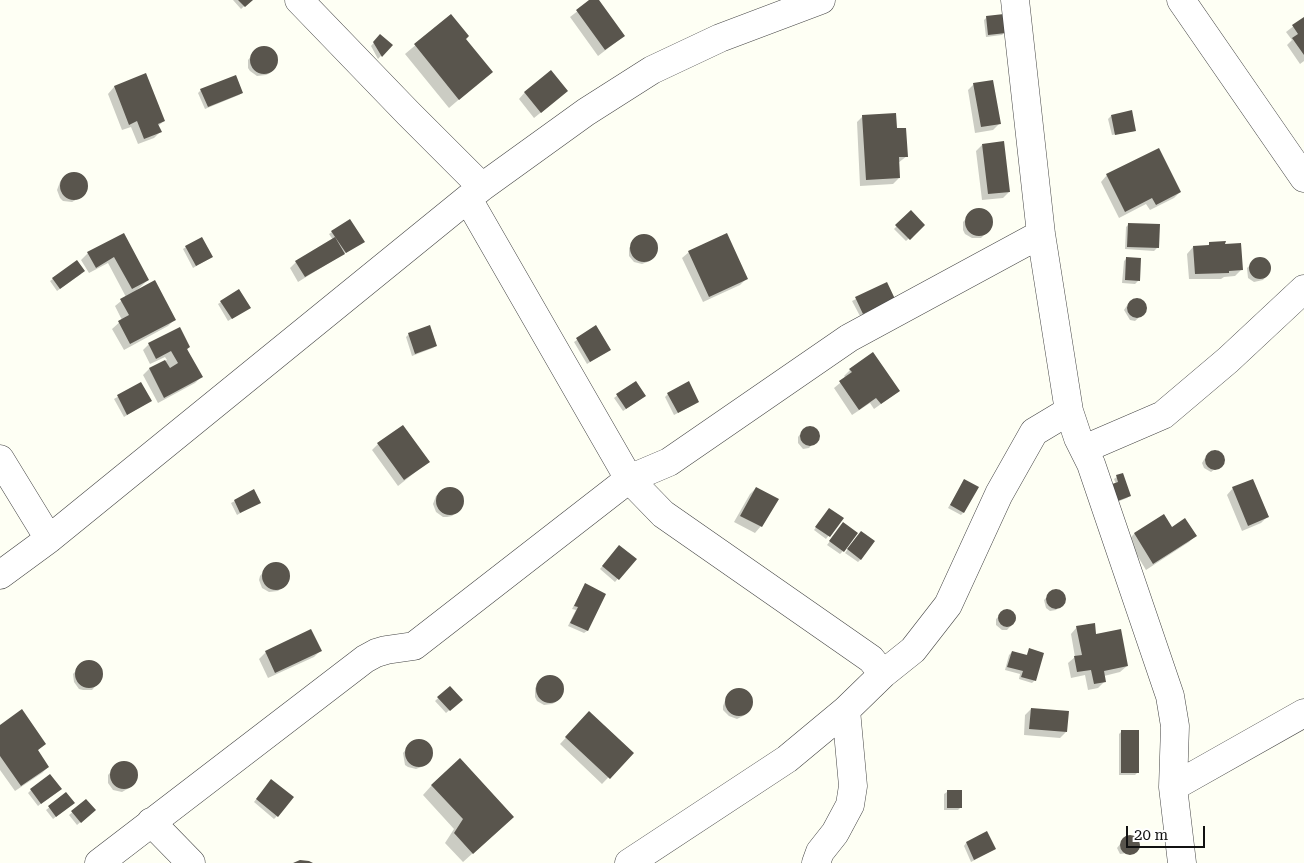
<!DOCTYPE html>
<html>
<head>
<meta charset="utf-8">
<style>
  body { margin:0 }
  #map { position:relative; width:1304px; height:863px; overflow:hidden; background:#fefff4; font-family:"Roboto Serif",serif }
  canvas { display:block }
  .scale { position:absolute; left:1126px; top:826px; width:79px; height:22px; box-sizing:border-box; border:2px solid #111; border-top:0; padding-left:6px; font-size:15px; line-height:18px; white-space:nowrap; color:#111; -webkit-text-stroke:4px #fff; paint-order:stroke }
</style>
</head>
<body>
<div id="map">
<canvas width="1304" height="863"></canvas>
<div class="scale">20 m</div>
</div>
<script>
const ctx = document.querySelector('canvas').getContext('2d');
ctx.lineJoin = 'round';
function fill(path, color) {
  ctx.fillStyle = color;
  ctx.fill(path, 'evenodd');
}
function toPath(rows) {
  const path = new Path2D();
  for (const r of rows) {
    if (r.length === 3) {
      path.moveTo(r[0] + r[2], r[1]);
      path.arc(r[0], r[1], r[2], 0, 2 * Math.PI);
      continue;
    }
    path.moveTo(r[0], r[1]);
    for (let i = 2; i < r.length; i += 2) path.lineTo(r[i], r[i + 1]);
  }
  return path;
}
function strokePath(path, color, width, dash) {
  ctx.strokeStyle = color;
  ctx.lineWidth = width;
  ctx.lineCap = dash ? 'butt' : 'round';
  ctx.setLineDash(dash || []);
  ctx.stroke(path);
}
const shadow = toPath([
  [233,0,251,0,241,9],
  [592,0,598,0,624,36,598,56,570,17],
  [450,16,464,39,491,72,449,108,405,54],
  [987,17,1005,32,1002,35,986,37,984,20],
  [1304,18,1304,61,1300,64,1287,45,1292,40,1286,32],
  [380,36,391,45,378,59,371,46],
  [261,47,269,48,275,53,277,62,270,73,266,75,257,76,250,71,248,68,248,60,257,49],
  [146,75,164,121,158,126,160,132,154,138,138,144,131,127,122,130,108,94,114,87],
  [974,84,1000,123,993,130,975,133,968,90],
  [201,90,242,93,239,95,205,109,198,93],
  [525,92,560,97,534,118,519,99],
  [863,116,895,129,907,156,898,163,899,178,893,184,860,186,857,122],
  [1111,116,1135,131,1112,135,1108,119],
  [982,145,1009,192,1003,198,982,200,976,151],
  [75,173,82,177,87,184,83,196,72,202,63,201,60,198,57,190,60,182,67,176],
  [1107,175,1180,192,1174,198,1150,210,1146,204,1119,218,1101,182],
  [980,209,990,216,992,224,984,235,981,238,972,238,965,234,963,230,963,222,972,212],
  [911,212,923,225,906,241,894,229],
  [1129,224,1157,248,1154,251,1125,249,1126,227],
  [332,232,360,244,298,282,290,268,296,262,333,240,329,234],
  [123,234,148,280,137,290,175,319,168,326,124,350,112,329,122,320,115,306,126,297,108,263,89,273,81,260,88,253],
  [641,235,650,236,656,242,657,250,650,261,642,264,634,262,629,256,629,248,637,237],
  [1210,244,1241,270,1235,276,1224,277,1221,279,1189,279,1187,254,1193,247,1207,246],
  [186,247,212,257,193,268,183,249],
  [689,252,747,278,740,285,703,302,682,258],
  [1127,258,1140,259,1138,281,1135,284,1122,283,1124,261],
  [1262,258,1267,262,1270,271,1263,280,1254,282,1248,278,1247,268,1256,260],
  [77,261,81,274,57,291,50,281],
  [886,284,891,302,860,316,852,301],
  [1136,299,1142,300,1146,305,1146,311,1135,321,1130,320,1124,310,1130,301],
  [221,302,249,308,228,321,218,304],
  [596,327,610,350,587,364,574,342],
  [409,334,436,346,433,348,412,356,406,337],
  [149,344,189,347,187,350,201,377,195,383,158,403,143,375,149,369,167,360,165,357,150,364,143,350],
  [850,370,899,391,874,409,870,403,852,415,834,388,846,378,844,376],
  [635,382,641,399,623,411,614,398],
  [141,383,150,401,124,417,114,399],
  [668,394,695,404,674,415,665,397],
  [804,429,813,429,817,433,818,438,809,448,803,449,798,443,798,437],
  [378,444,428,462,398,486,372,450],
  [1213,452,1218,453,1223,460,1221,465,1211,472,1204,468,1202,463,1205,458],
  [1117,477,1130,495,1127,498,1112,504,1116,484,1114,479],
  [962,484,963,513,961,515,948,508],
  [446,488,451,488,458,491,463,498,461,507,452,516,447,517,443,517,436,512,433,504,436,496],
  [756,488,761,526,755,533,734,522,750,494],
  [1233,488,1267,517,1261,523,1242,531,1227,495],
  [254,491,260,502,237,515,231,503],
  [827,512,842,518,826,539,814,530],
  [1164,516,1172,528,1195,536,1189,542,1146,570,1128,540,1134,534],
  [841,527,843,551,840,554,827,545],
  [858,535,861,559,858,562,845,553],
  [617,549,635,559,615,582,600,569],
  [277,563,285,567,289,574,287,582,278,591,269,592,262,588,259,580,260,576,269,565],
  [585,584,587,631,584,633,568,626,576,610,572,609],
  [1057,591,1063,595,1064,600,1056,610,1050,611,1046,608,1044,600,1052,592],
  [1011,611,1015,615,1016,620,1007,630,1002,630,996,625,996,619,1003,612],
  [1077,627,1095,635,1127,666,1120,672,1104,676,1105,681,1098,688,1088,690,1085,675,1071,678,1068,663,1075,657,1071,634],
  [311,631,320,651,314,657,268,678,259,659,266,652],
  [1029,650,1035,680,1032,683,1019,679,1020,674,1005,670,1009,655,1012,652,1026,656],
  [91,661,98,665,101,668,102,676,101,680,92,690,83,690,79,689,74,682,73,674,82,664],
  [547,676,556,677,562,682,563,690,556,702,552,704,544,705,537,701,535,697,535,688,543,678],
  [450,687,461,700,446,713,435,701],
  [736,689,740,689,748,692,751,696,752,704,745,715,737,719,729,716,723,710,723,706,726,698],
  [1031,709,1066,732,1060,738,1024,735,1025,715],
  [589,713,632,753,602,784,560,744],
  [0,726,44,744,37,751,48,767,42,773,15,791,0,770],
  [1122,731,1138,772,1135,775,1119,775,1119,734],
  [420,740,424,741,430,746,432,755,424,766,416,769,408,767,405,765,403,753,412,742],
  [125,763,129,763,135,769,137,777,129,788,122,792,113,790,108,783,108,775,117,765],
  [268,784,277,816,274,819,254,802],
  [432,785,503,826,463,862,445,843,454,829,423,795],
  [31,790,57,791,38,806,28,793],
  [947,792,961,807,958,810,944,810,944,794],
  [66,794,70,806,53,819,46,810],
  [86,801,91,813,77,825,69,815],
  [1130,837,1135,839,1138,847,1135,852,1120,854,1117,848,1125,838],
  [966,843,995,849,971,862,964,846]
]);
const building = toPath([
  [238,0,253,0,245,7],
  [589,0,599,0,625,36,605,50,576,10],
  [451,14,469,36,466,39,493,72,459,100,414,44],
  [1004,14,1006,33,988,35,986,16],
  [1304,17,1304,55,1292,38,1298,34,1292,25],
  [380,34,393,45,382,57,373,42],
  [264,60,14],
  [551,70,568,91,541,113,524,92],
  [146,73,165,121,158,124,162,132,144,139,137,121,129,125,114,86],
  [236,75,243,93,208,107,200,89],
  [993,80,1001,124,981,127,973,83],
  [1132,110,1136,131,1115,135,1111,115],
  [896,113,897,128,906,128,908,157,899,157,900,178,866,180,862,115],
  [1004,141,1010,192,988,194,982,144],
  [1159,148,1181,192,1156,205,1152,198,1125,212,1106,174],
  [74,186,14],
  [979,222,14],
  [911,210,925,225,910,240,895,225],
  [350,219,365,242,346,253,331,231],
  [1128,223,1160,224,1159,248,1127,247],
  [124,233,149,280,132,289,114,257,96,268,87,252],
  [727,233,748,279,709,297,688,251],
  [644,248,14],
  [202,237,213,257,196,266,185,246],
  [335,237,345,254,305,277,295,261],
  [1226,241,1225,244,1241,243,1243,270,1229,271,1229,273,1195,274,1193,246,1209,245,1209,242],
  [1260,268,11],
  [1126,257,1141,258,1140,281,1125,280],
  [77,260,85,271,60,289,52,278],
  [155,280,176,320,130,344,118,321,129,315,120,299],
  [887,282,895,299,863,314,855,297],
  [239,289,251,308,232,319,220,301],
  [1137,308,10],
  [430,325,437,346,415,354,408,333],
  [596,325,611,350,590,362,576,338],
  [180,327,190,347,187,349,203,377,164,398,149,368,165,360,170,368,178,363,171,351,156,359,148,343],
  [873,352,900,391,881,404,876,398,859,410,839,381,852,372,849,369],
  [636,381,646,396,626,409,616,394],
  [689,381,699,402,678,413,667,393],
  [141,382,152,401,127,415,117,395],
  [403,425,430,462,404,480,377,443],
  [810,436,10],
  [1215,460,10],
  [1123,473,1131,496,1115,502,1109,485,1118,482,1116,475],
  [964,479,979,487,964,513,950,505],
  [1253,479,1269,517,1248,526,1232,487],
  [450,501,14],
  [756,487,779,499,762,527,740,516],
  [254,489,261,503,240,513,234,500],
  [829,508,844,518,830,537,815,527],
  [1164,514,1172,527,1185,518,1197,536,1153,564,1134,533],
  [843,522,858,533,844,552,829,541],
  [861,531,875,541,861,560,847,549],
  [619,545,637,559,619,580,602,566],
  [276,576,14],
  [585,583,606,594,588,631,570,623,578,607,574,606],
  [1056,599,10],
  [1007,618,9],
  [1095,623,1096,634,1121,629,1128,666,1104,671,1106,682,1094,684,1091,670,1077,672,1074,656,1082,655,1076,626],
  [311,629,322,651,275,673,265,651],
  [1029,648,1044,653,1036,681,1021,677,1023,671,1007,667,1012,651,1027,655],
  [89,674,14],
  [550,689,14],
  [450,686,463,700,450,711,437,697],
  [739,702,14],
  [1031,708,1069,711,1067,732,1029,729],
  [22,709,46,744,38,750,49,767,21,786,0,756,0,725],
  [589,711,634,753,610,779,565,737],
  [1121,730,1139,730,1139,773,1121,773],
  [419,753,14],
  [460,758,514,817,473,854,454,833,463,819,431,785],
  [124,775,14],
  [50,774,62,789,41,804,30,789],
  [271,779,294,797,278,817,256,799],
  [947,790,962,790,962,808,947,808],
  [66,792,75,803,56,817,48,806],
  [86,799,96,810,81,823,71,811],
  [987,831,996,849,974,860,966,842],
  [1130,845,10],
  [300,860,309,861,313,863,293,863]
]);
const minor = toPath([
  [299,0,408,113,482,187],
  [1015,0,1041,234,1069,411,1078,438,1091,464,1170,696,1175,726,1173,787,1182,863],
  [1181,0,1304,178],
  [468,199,629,479,663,514,871,659,883,674,913,650,948,605,999,494,1034,432,1069,411],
  [1084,449,1163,415,1228,360,1304,289],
  [0,459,49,539],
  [0,575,49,539,482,187,586,112,652,70,720,38,821,0],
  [1173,787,1304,713],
  [151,822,191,863],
  [99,863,365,659,376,653,386,650,414,646,629,479,669,462,849,338,1041,234],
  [629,863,787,759,846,710,883,674],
  [816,863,820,852,835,833,850,805,853,786,846,710]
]);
fill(shadow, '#0003');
fill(building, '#59554d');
strokePath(minor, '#444', 29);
strokePath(minor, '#fff', 28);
</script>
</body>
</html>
